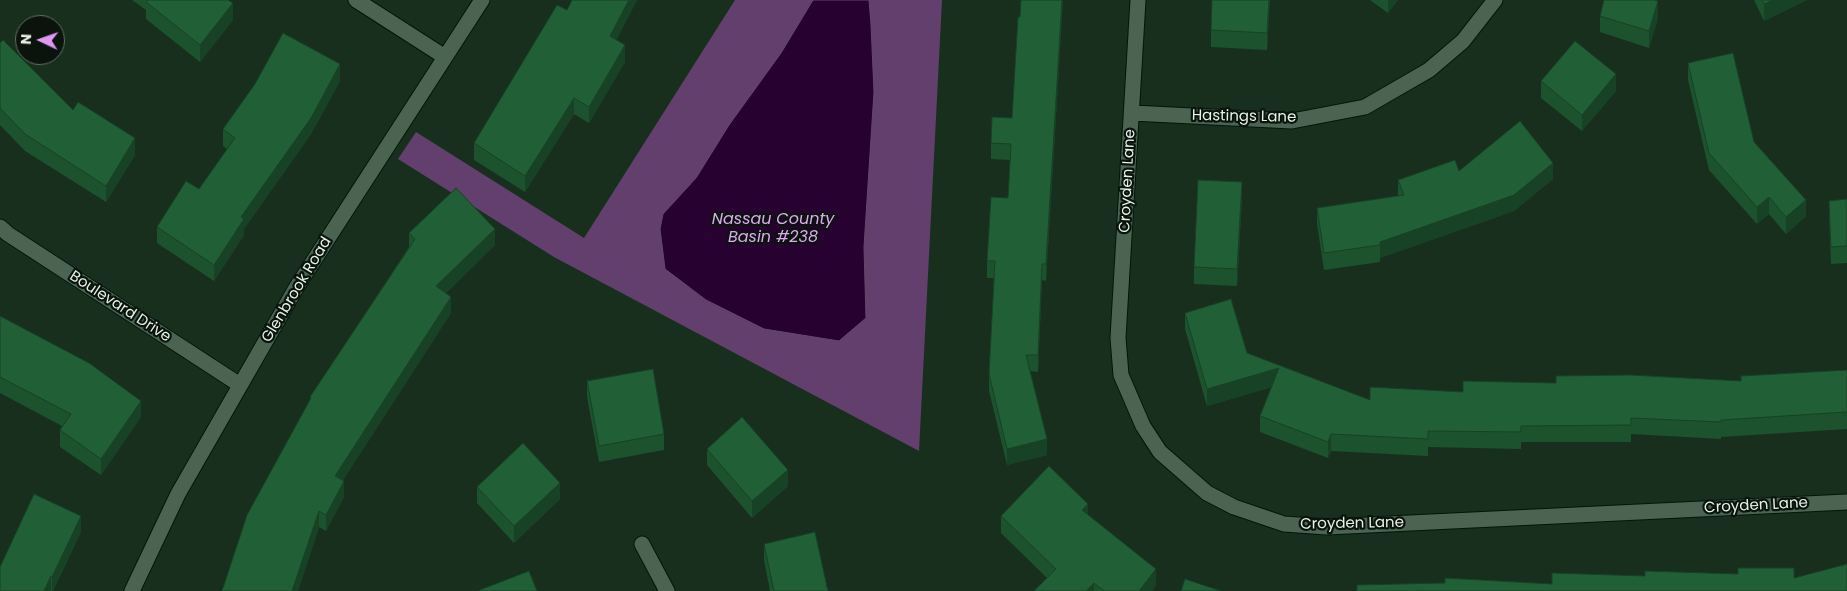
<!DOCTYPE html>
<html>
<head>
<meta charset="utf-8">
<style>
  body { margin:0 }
  #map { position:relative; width:1847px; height:591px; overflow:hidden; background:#182f1e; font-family:Poppins,sans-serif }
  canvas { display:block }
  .north { position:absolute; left:15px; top:15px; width:50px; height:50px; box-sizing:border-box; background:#0a140d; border:1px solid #616d64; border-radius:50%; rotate:273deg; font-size:14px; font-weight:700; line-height:20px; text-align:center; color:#e4f2e7 }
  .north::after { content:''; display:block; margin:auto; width:18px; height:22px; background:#de98f3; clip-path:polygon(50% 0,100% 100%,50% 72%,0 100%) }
</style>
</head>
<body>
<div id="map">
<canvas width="1847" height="591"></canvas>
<div class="north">N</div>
</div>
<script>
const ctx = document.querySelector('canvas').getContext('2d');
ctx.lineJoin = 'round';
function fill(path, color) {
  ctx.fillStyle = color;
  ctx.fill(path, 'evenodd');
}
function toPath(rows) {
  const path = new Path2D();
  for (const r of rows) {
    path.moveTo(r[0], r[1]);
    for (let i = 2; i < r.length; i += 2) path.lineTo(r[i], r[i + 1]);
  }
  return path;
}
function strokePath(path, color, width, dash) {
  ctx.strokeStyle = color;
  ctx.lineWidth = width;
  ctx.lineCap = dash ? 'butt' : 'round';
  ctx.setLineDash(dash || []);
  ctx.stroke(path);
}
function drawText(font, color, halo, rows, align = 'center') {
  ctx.font = font + ' Poppins,sans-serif';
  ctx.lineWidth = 4.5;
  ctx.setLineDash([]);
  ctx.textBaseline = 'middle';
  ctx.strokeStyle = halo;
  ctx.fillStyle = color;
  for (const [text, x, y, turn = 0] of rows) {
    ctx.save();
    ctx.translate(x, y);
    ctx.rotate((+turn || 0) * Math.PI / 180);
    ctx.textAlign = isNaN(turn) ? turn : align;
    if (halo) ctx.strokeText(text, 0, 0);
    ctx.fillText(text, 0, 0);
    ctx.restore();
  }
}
const green = toPath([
  [735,0,942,0,919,451,554,257,398,159,416,132,584,238]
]);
const water = toPath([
  [813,0,869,0,871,24,874,92,864,247,866,318,839,341,764,329,706,300,665,269,660,229,663,214,696,178,729,125,781,53,813,0]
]);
const minor = toPath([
  [356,0,445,57],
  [1138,0,1118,338,1121,375,1143,426,1160,452,1207,493,1234,507,1284,524,1327,527,1847,502],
  [1132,113,1292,121,1365,107,1429,70,1463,41,1495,0],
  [0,227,8,234,240,385],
  [642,544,667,591],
  [132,591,178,494,296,288,482,0]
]);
const wall = toPath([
  [132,0,228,0,233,20,200,62,146,19,146,10],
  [637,0,616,40,625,62,589,123,574,114,525,192,474,160,474,143],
  [1063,0,1046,281,1042,280,1038,372,1030,371,1047,455,1007,465,989,391,989,374,994,278,987,278,987,261,1008,198,1010,160,991,159,991,143,1012,118,1020,17],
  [1270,0,1267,50,1211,47,1211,30],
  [1370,0,1398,0,1388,13],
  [1754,0,1807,0,1764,21],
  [1600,16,1658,18,1649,48,1600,32],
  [0,43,73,110,135,155,106,202,25,151,0,125],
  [1688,63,1754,142,1806,216,1786,234,1769,214,1757,224,1709,170,1688,80],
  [340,81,311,134,244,229,244,235,214,281,157,243,157,227,199,189,227,149,223,146,223,129],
  [1541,81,1616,91,1582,131,1541,98],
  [1459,171,1553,179,1514,211,1380,258,1380,262,1324,270,1317,224,1317,208,1398,196,1398,180],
  [1242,199,1237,286,1194,284,1194,267],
  [1847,199,1847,263,1831,264,1829,217,1829,201],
  [409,233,495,245,446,293,451,313,343,480,344,497,326,531,319,527,298,591,222,591,310,400,310,397,409,247],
  [1185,313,1247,353,1370,400,1556,383,1741,381,1847,370,1847,429,1721,437,1721,439,1631,434,1631,442,1521,442,1521,449,1428,447,1428,456,1331,451,1328,458,1260,432,1260,416,1272,387,1207,406,1185,329],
  [0,316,141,417,101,475,60,447,60,430,62,426,0,393],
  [587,381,664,434,664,450,599,462,587,397],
  [707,449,788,486,752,518,707,465],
  [477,487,560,499,514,543,477,503],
  [1088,515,1156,585,1152,591,1034,591,1047,578,1001,533,1001,516],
  [81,532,53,591,0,591],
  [764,544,828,591,770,591,764,560]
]);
const shadedWall = toPath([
  [629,0,637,0,610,53,610,36],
  [1062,0,1063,0,1046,281,1046,264],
  [1269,0,1270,0,1267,50,1267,33],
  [1388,0,1398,0,1388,13],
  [1773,0,1807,0,1764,21,1764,4],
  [1658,1,1658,18,1649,48,1649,31],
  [233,3,233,20,200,62,200,45],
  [625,45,625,62,589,123,589,107],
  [340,64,340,81,311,134,244,229,244,235,214,281,214,265,241,217],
  [1616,74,1616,91,1582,131,1582,115],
  [574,98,574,114,525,192,525,176],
  [135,138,135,155,106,202,106,186],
  [1553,163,1553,179,1514,211,1380,258,1380,242],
  [1242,182,1242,199,1237,286,1237,269],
  [1769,197,1769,214,1757,224,1757,207],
  [1806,200,1806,216,1786,234,1786,217],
  [495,229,495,245,436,303,436,286],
  [1042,264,1042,280,1038,372,1038,355],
  [451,297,451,313,335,492,335,476],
  [1279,368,1279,385,1207,406,1207,389],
  [141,401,141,417,101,475,101,459],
  [1331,434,1331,451,1328,458,1328,442],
  [1047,439,1047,455,1007,465,1007,449],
  [788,470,788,486,752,518,752,501],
  [344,481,344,497,326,531,326,515],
  [560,483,560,499,514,543,514,526],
  [1088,504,1088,520,1082,510],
  [319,511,319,527,298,591,292,591],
  [81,516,81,532,53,591,52,591,52,577],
  [1156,569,1156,585,1152,591,1139,591],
  [51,576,51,591,44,591],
  [1094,583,1094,591,1086,591]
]);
const building = toPath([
  [148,0,228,0,233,3,200,45,146,2,148,0],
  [572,0,629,0,610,36,625,45,589,107,574,98,525,176,474,143,557,5,567,10,572,0],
  [1021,0,1062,0,1046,264,1042,264,1038,355,1026,355,1047,439,1007,449,989,374,995,261,987,261,991,197,1008,198,1011,144,991,143,992,117,1012,118,1018,17,1020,17,1021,0],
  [1212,0,1269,0,1267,33,1211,30,1212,0],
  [1604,0,1654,0,1658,1,1649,31,1600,16,1604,0],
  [1762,0,1773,0,1764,4,1762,0],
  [283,33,340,64,311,118,241,217,244,219,214,265,157,227,186,181,199,189,235,138,223,129,255,84,283,33],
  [3,40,73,110,78,102,135,138,106,186,25,134,0,108,0,43,3,40],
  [1575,41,1616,74,1582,115,1541,81,1575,41],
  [1733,53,1754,142,1806,200,1786,217,1769,197,1757,207,1709,153,1688,63,1733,53],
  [1520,121,1553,163,1514,195,1380,242,1380,245,1324,253,1317,208,1404,195,1398,180,1455,160,1459,171,1520,121],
  [1198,180,1242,182,1237,269,1194,267,1198,180],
  [456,188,495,229,436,286,451,297,335,476,344,481,326,515,319,511,292,591,222,591,247,515,311,398,310,397,415,239,409,233,456,188],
  [1847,199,1847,246,1831,247,1829,201,1847,199],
  [1231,299,1247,353,1370,400,1370,387,1463,392,1463,381,1556,383,1556,376,1630,375,1741,381,1741,376,1847,370,1847,412,1721,420,1721,422,1631,418,1631,425,1521,426,1521,432,1428,431,1428,439,1331,434,1328,442,1260,416,1279,368,1207,389,1185,313,1231,299],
  [0,316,89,363,141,401,101,459,60,430,71,414,0,377,0,316],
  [653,369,664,434,599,446,587,381,653,369],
  [742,417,788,470,752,501,707,449,742,417],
  [523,443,560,483,514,526,477,487,523,443],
  [1049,466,1088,504,1082,510,1156,569,1139,591,1104,591,1094,583,1086,591,1034,591,1056,569,1001,516,1049,466],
  [34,494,81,516,52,577,51,576,44,591,0,591,0,567,34,494],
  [815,532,828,591,774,591,764,544,815,532],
  [1847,564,1847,591,1357,591,1357,585,1445,583,1445,578,1552,584,1552,573,1645,576,1645,571,1738,574,1738,568,1794,568,1794,578,1847,564],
  [529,571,537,591,477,591,529,571],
  [1185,579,1221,591,1181,591,1185,579]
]);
const streetNames = [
  ["Hastings Lane",1244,117,1],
  ["Croyden Lane",1128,181,-87],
  ["Glenbrook Road",297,290,-59],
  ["Boulevard Drive",120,307,33],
  ["Croyden Lane",1756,506,-3],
  ["Croyden Lane",1352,524,-1]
];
const waterNames = [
  ["Nassau County",773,220],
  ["Basin #238",773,238]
];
fill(green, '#633f6e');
fill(water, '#270231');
strokePath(water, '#604a68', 1);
strokePath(minor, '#021708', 17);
strokePath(minor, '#4b6451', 15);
fill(wall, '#1c522e');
fill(shadedWall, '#174226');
fill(building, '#215f36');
strokePath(building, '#174226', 1);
drawText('15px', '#e4f2e7', '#0a140d', streetNames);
drawText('italic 16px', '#e1a6f3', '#0a140d', waterNames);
</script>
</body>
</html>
